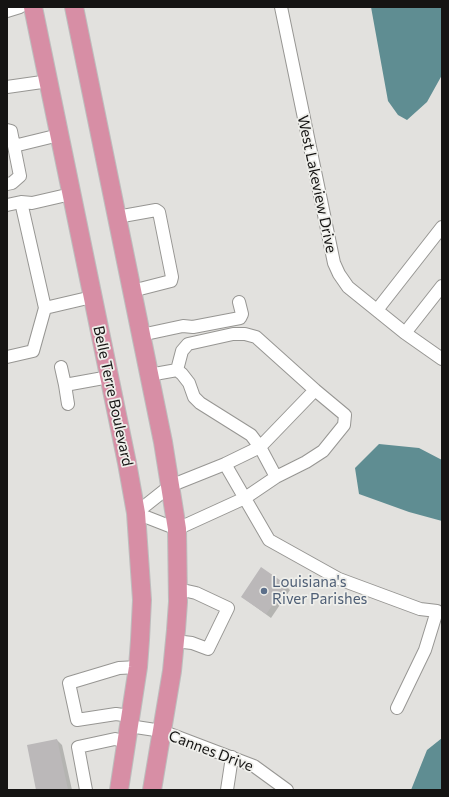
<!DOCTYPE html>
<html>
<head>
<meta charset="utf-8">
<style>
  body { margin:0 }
  #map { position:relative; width:449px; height:797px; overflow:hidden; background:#e2e1de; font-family:Commissioner,sans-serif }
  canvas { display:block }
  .frame { position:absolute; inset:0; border:8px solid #151413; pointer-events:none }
</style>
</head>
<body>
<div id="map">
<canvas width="449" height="797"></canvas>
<div class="frame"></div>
</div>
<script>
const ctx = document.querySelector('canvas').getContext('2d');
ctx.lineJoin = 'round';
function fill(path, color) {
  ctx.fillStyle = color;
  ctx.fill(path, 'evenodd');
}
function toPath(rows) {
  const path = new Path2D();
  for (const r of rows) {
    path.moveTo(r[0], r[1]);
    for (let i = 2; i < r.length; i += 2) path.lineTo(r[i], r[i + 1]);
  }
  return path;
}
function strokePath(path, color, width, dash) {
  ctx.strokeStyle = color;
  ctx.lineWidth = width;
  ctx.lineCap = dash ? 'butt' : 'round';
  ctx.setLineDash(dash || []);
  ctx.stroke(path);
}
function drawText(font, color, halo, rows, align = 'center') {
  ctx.font = font + ' Commissioner,sans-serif';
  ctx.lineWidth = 3.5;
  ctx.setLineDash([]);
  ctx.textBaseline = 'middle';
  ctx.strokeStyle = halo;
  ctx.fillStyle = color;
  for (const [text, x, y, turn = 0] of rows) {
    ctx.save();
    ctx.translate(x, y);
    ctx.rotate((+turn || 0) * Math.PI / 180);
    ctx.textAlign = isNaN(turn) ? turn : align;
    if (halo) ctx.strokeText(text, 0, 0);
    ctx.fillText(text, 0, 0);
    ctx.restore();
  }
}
const water = toPath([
  [371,7,442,7,442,75,427,102,407,120,398,115,388,101],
  [379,444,419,448,442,460,442,521,409,512,359,494,355,468],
  [442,738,442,790,411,790,427,750]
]);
const shadow = toPath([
  [286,586,290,590,271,618,242,597],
  [57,740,62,745,72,790,37,790]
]);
const building = toPath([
  [261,567,287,585,266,614,241,597],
  [57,739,68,790,36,790,27,745]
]);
const minor = toPath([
  [281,7,334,263,339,274,348,287,405,333,442,359],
  [7,11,20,7],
  [7,87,49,81],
  [7,130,11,131,20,176,12,183,7,184],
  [14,146,59,135],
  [21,202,45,308],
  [7,205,21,202,32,203,71,194],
  [117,217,156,210,159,212,172,277,171,281,132,291],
  [377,310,442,227],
  [405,333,442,286],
  [141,335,183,326,193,327,240,318,242,314,239,302],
  [7,357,33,351,45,308,92,297],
  [61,367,65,385,109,377],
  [149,375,177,370,182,374,189,383,194,397,200,403,251,435,260,447,276,477],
  [65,385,68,404],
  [225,464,269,540,339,579,420,609,437,611,425,650,397,708],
  [136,513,177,529,245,498,276,477,306,462,323,451,344,425,345,415,315,390,256,337,245,334,233,334,188,344,182,351,177,370],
  [136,513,170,486,225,464,260,447,315,390],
  [175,641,192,643,208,649,228,608,196,593,178,589],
  [130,716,116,714,77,720,69,683,119,668,138,667],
  [129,726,162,731,254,766,287,790],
  [86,790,78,747,115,739,126,742],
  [227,790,232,757]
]);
const highway = toPath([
  [33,7,127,463,136,513,142,600,140,640,138,667,119,790],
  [74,7,163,442,177,529,178,602,176,630,172,671,152,790]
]);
const markers = [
  [264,591,4,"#5c6f8a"]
];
const streetNames = [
  ["West Lakeview Drive",317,184,78],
  ["Belle Terre Boulevard",113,396,78],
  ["Cannes Drive",211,751,21]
];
const serviceNames = [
  ["Louisiana's",272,582],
  ["River Parishes",272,599]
];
fill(water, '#5f8d92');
fill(shadow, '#0003');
fill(building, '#bbb8b9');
strokePath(minor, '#979693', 14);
strokePath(highway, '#bdbdbd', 20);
strokePath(minor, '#fff', 12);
strokePath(highway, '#d78ea5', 18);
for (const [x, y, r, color] of markers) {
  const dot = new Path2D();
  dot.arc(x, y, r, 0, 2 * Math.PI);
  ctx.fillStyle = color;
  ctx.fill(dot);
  strokePath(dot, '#efefeb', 1.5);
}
drawText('15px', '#151413', '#efefeb', streetNames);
drawText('15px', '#4e5e75', '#efefeb', serviceNames, 'left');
</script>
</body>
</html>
